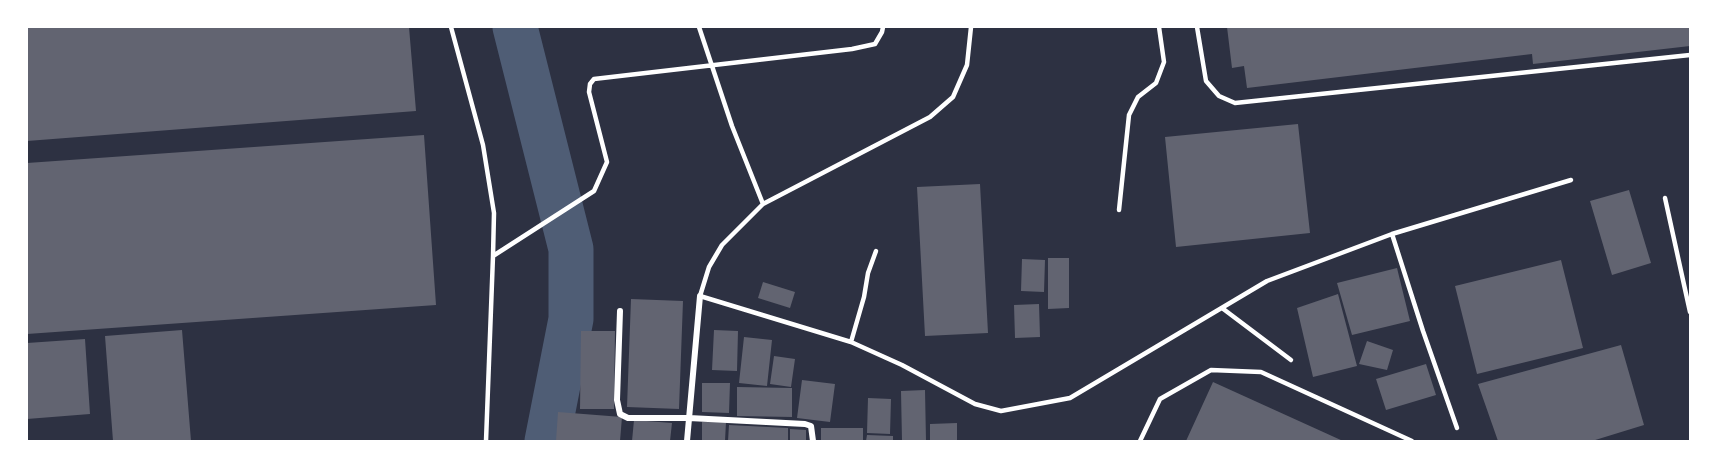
<!DOCTYPE html>
<html>
<head>
<meta charset="utf-8">
<style>
  body { margin:0 }
  #map { position:relative; width:1717px; height:468px; overflow:hidden; background:#2d3142; font-family:"Open Sans",sans-serif }
  canvas { display:block }
  .frame { position:absolute; inset:0; border:28px solid #fff; pointer-events:none }
</style>
</head>
<body>
<div id="map">
<canvas width="1717" height="468"></canvas>
<div class="frame"></div>
</div>
<script>
const ctx = document.querySelector('canvas').getContext('2d');
ctx.lineJoin = 'round';
function toPath(rows) {
  const path = new Path2D();
  for (const r of rows) {
    path.moveTo(r[0], r[1]);
    for (let i = 2; i < r.length; i += 2) path.lineTo(r[i], r[i + 1]);
  }
  return path;
}
function strokePath(path, color, width, dash) {
  ctx.strokeStyle = color;
  ctx.lineWidth = width;
  ctx.lineCap = dash ? 'butt' : 'round';
  ctx.setLineDash(dash || []);
  ctx.stroke(path);
}
function fill(path, color) {
  ctx.fillStyle = color;
  ctx.fill(path, 'evenodd');
}
const river = toPath([
  [515,27,571,249,571,319,547,441]
]);
const building = toPath([
  [27,27,409,27,416,111,27,141],
  [1227,27,1690,27,1690,46,1533,64,1532,54,1247,88,1244,66,1232,68],
  [1298,124,1310,233,1176,247,1165,137],
  [424,135,436,305,27,334,27,163],
  [980,184,988,333,925,336,917,187],
  [1629,190,1651,263,1612,275,1590,201],
  [1048,258,1069,258,1069,308,1048,309],
  [1022,259,1045,260,1044,292,1021,291],
  [1561,260,1583,348,1477,374,1455,286],
  [1397,268,1410,321,1352,335,1337,283],
  [763,282,795,292,790,308,758,298],
  [1338,294,1357,366,1313,377,1297,308],
  [631,299,683,301,679,409,627,407],
  [1039,304,1040,337,1015,338,1014,305],
  [182,330,191,441,113,441,105,336],
  [714,330,738,331,737,371,712,370],
  [581,331,615,331,614,409,580,409],
  [744,337,772,340,767,386,739,383],
  [85,339,90,414,27,419,27,343],
  [1367,341,1393,350,1387,370,1359,364],
  [1621,345,1644,425,1592,441,1498,441,1478,384],
  [774,356,795,359,791,387,770,384],
  [1426,364,1436,395,1386,410,1376,379],
  [802,380,835,384,830,422,797,418],
  [1213,382,1343,441,1186,441],
  [702,383,730,383,729,413,702,412],
  [737,387,792,388,792,417,737,416],
  [925,390,926,441,902,441,901,391],
  [868,398,891,399,890,434,867,433],
  [558,412,622,417,620,441,556,441],
  [634,420,672,423,670,441,632,441],
  [702,422,726,422,725,441,702,441],
  [957,423,957,441,930,441,930,424],
  [729,425,788,428,788,441,728,441],
  [821,428,863,428,863,441,821,441],
  [790,429,806,430,806,441,790,441],
  [867,435,893,436,893,441,866,441]
]);
const service = toPath([
  [451,27,483,145,494,213,493,256],
  [699,27,732,126,763,204],
  [971,27,967,65,953,97,930,117,763,204,722,245,709,267,700,296,851,342,902,365,975,404,1001,411,1070,398,1267,281,1392,234,1571,180],
  [1197,27,1206,81,1219,96,1235,103,1690,55],
  [1665,198,1690,312],
  [1119,210,1129,115,1138,97,1156,83,1164,62,1159,27],
  [1392,234,1423,331,1457,428],
  [1222,308,1291,360],
  [851,342,864,297,868,273,876,251],
  [486,441,493,256,594,191,607,162,589,92,590,84,594,79,852,49,875,44,882,32,883,27],
  [1140,441,1160,399,1211,370,1261,372,1412,441]
]);
const minor = toPath([
  [620,311,617,400,620,414,628,418,689,418,805,424,811,426,813,441],
  [687,441,700,296]
]);
strokePath(river, '#4f5d75', 45);
fill(building, '#626471');
strokePath(service, '#fff', 4.5);
strokePath(minor, '#fff', 6);
</script>
</body>
</html>
